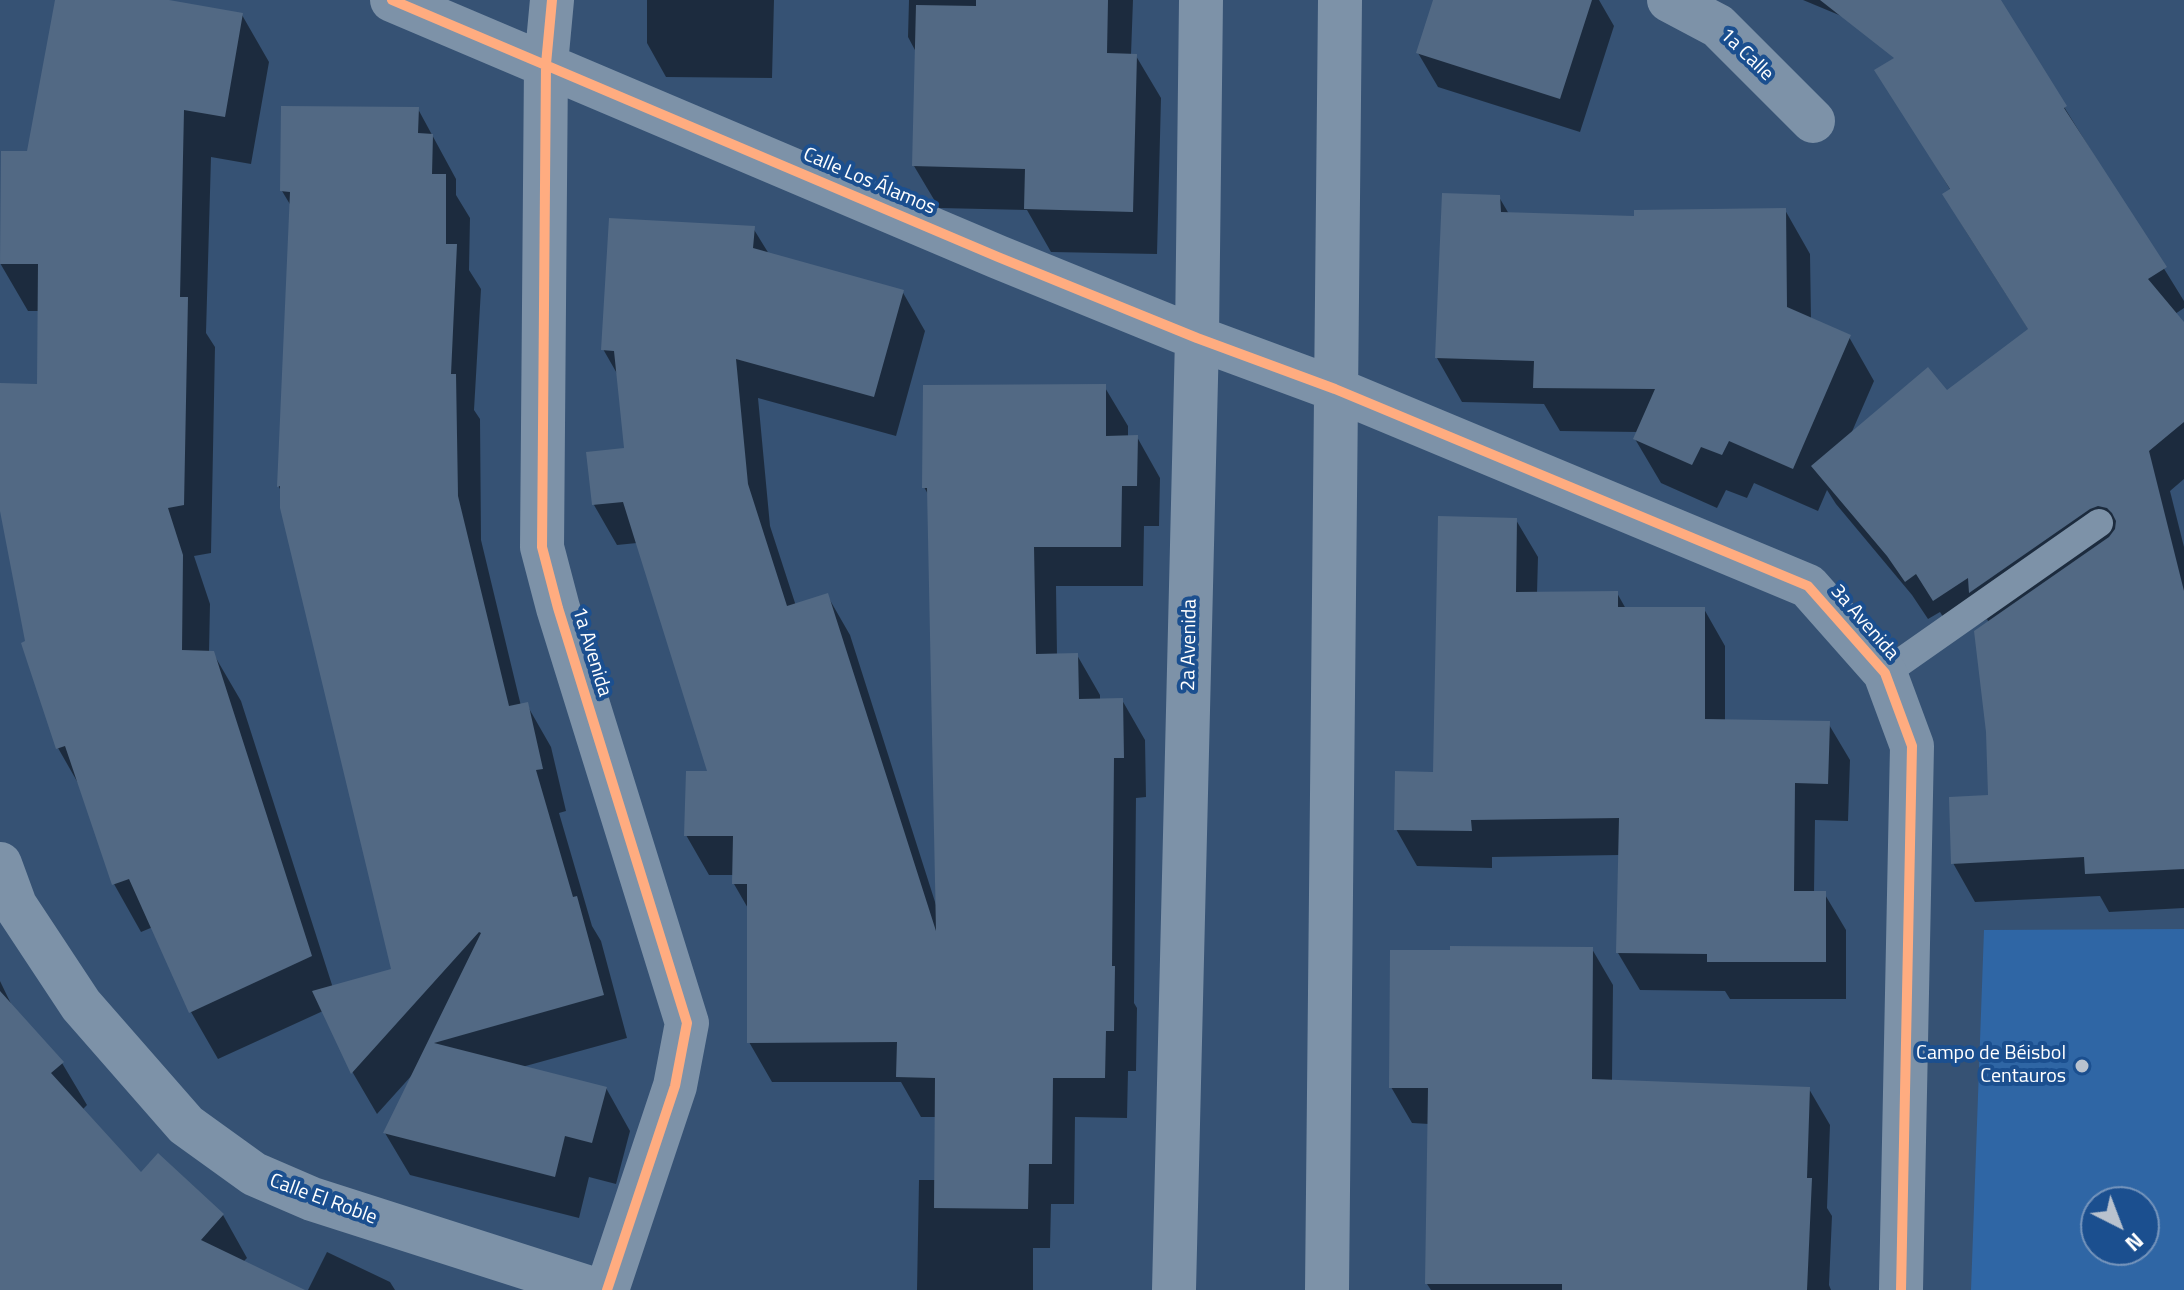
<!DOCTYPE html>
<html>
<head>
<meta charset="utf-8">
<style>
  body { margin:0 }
  #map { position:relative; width:2184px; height:1290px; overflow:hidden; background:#365274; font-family:"Titillium Web",sans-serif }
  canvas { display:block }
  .north { position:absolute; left:2080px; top:1186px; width:80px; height:80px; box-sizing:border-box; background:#1b4f8f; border:2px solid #7695bc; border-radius:50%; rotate:138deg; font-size:22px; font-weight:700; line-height:32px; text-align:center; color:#fff }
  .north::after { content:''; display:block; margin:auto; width:28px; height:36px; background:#b9c2ce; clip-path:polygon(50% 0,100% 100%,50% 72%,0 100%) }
</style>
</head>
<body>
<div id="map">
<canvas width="2184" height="1290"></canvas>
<div class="north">N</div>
</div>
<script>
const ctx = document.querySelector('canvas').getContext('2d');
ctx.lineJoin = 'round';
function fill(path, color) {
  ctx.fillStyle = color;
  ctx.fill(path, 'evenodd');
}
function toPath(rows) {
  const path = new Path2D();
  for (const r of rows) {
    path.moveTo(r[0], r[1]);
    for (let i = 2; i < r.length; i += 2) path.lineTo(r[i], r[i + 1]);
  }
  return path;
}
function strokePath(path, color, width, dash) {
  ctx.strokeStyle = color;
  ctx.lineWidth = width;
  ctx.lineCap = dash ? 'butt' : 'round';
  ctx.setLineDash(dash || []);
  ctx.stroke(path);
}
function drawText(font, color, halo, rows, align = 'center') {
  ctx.font = font + ' "Titillium Web",sans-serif';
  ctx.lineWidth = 8;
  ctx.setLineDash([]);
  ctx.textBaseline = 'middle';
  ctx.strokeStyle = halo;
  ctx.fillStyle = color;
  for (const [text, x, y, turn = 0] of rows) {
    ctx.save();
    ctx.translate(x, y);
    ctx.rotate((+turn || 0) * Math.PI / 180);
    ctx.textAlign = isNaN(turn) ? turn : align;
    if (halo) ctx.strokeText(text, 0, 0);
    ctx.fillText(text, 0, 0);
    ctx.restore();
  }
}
const green = toPath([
  [2184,929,2184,1290,1971,1290,1984,930],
  [2096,1202,2144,1202,2144,1250,2096,1250]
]);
const shadow = toPath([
  [57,0,157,0,242,15,269,62,251,164,211,157,206,333,215,347,211,553,194,556,210,604,209,653,213,653,241,701,333,988,393,971,282,493,279,487,291,206,282,191,418,109,456,179,456,195,470,218,469,270,481,289,474,410,480,419,481,540,521,706,527,705,551,747,566,811,559,813,592,926,601,941,627,1038,522,1067,606,1088,630,1131,616,1184,589,1177,579,1218,410,1175,385,1133,413,1074,377,1114,353,1073,323,1011,218,1059,191,1012,153,927,141,932,114,884,82,790,58,748,27,643,0,501,0,385,39,386,40,311,28,311,0,263,29,153],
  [647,0,774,0,772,78,666,77,647,43],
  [909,0,1133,0,1131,55,1136,56,1161,98,1157,254,1051,252,1027,210,939,208,914,166,916,52,908,37],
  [1433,0,1599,0,1614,26,1580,132,1438,87,1418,53,1434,3],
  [1803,0,1998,0,2184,301,2184,308,2175,314,2184,325,2184,479,2170,491,2184,547,2184,908,2109,912,2100,896,1975,902,1953,863,1990,797,1989,623,1987,619,1956,638,1940,612,1928,619,1912,595,1836,504,1827,490,1818,511,1754,483,1747,498,1726,490,1717,508,1661,483,1635,439,1638,432,1560,431,1544,404,1462,402,1437,358,1499,197,1509,214,1636,218,1785,210,1810,254,1811,320,1849,337,1874,381,1851,434,1947,393,2029,330,1967,233,1944,195,1951,191,1910,123,1935,55],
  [753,228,769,254,902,291,925,331,896,436,758,398,770,526,796,606,827,595,850,635,936,905,929,496,924,487,1104,386,1128,426,1128,437,1137,437,1160,478,1159,526,1144,526,1143,586,1056,586,1057,655,1077,655,1100,695,1100,701,1122,700,1145,740,1146,797,1136,798,1134,1003,1137,1008,1136,1071,1128,1071,1127,1118,1075,1117,1074,1204,1051,1204,1050,1248,1033,1248,1033,1290,917,1290,919,1180,936,1180,937,1117,921,1117,901,1082,772,1082,749,1042,749,910,734,884,734,875,709,875,686,835,710,773,637,543,617,545,594,505,626,450,619,377,603,349],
  [1516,520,1538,557,1537,594,1617,593,1626,609,1704,609,1725,646,1725,721,1828,723,1850,760,1848,821,1815,820,1814,893,1824,893,1846,930,1846,999,1730,999,1725,991,1640,990,1618,953,1620,855,1492,857,1492,868,1417,866,1396,829,1435,774],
  [1592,949,1613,985,1612,1081,1809,1089,1830,1125,1827,1208,1832,1216,1829,1285,1831,1290,1431,1290,1427,1284,1429,1124,1412,1123,1391,1087],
  [0,981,13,1008,62,1063,87,1105,82,1110,141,1175,223,1215,247,1258,243,1262,300,1290,0,1290],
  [327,1252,390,1282,395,1290,308,1290]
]);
const building = toPath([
  [55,0,169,0,243,13,225,117,184,110,180,297,188,297,184,505,168,508,183,555,182,650,214,651,312,956,189,1013,129,879,112,885,65,746,56,749,21,643,25,641,0,511,0,383,37,384,38,264,0,264,1,151,27,151],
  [976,0,1108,0,1107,53,1137,54,1133,212,1024,209,1025,169,912,166,916,5,976,6],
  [1433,0,1592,0,1560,99,1416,53],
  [1820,0,2001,0,2067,106,2064,108,2167,267,2148,279,2184,322,2184,422,2149,451,2184,591,2184,869,2085,874,2084,857,1951,864,1949,797,1988,795,1986,732,1974,631,2109,537,2115,529,2116,521,2112,513,2107,508,2098,506,2090,509,1969,593,1968,578,1933,601,1916,574,1905,582,1887,556,1811,466,1928,367,1947,390,2028,329,1942,194,1950,189,1874,70,1894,58],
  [281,106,419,107,418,133,433,134,432,174,446,174,446,244,457,244,451,374,456,374,458,496,509,706,528,702,543,769,536,770,573,897,577,896,604,995,434,1043,607,1087,592,1143,565,1136,555,1177,383,1133,481,933,479,932,351,1074,312,991,391,969,280,508,280,486,277,487,290,192,280,191],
  [1442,193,1500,195,1501,212,1634,216,1634,210,1786,208,1787,307,1851,335,1793,469,1729,441,1722,455,1701,447,1692,465,1633,439,1655,389,1533,388,1534,361,1435,358],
  [609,218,755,226,753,248,904,290,874,397,736,359,748,484,787,606,828,593,936,931,927,488,922,488,923,385,1106,384,1106,436,1138,435,1137,486,1122,486,1121,547,1034,547,1036,654,1078,653,1079,699,1123,698,1124,758,1114,758,1112,966,1115,966,1114,1031,1106,1031,1105,1078,1053,1078,1052,1164,1029,1164,1028,1209,934,1208,935,1078,896,1077,897,1042,747,1043,747,884,732,884,733,836,684,836,686,771,707,771,623,502,592,505,586,452,624,448,614,351,601,350],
  [1438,516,1517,518,1516,592,1618,591,1618,607,1705,607,1705,719,1830,721,1828,784,1795,783,1794,891,1826,891,1826,962,1707,962,1707,954,1616,953,1619,818,1471,820,1472,831,1394,830,1395,771,1433,772],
  [1450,946,1593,947,1592,1079,1810,1087,1807,1178,1812,1178,1807,1290,1562,1290,1562,1284,1425,1284,1428,1088,1389,1088,1390,950,1450,950],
  [0,991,64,1062,51,1073,141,1172,158,1153,224,1214,201,1240,305,1290,0,1290]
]);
const lane = toPath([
  [1885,673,2099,523]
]);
const street = toPath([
  [392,0,998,257,1197,338,1335,389,1808,586,1885,673,1912,746,1901,1290],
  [552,0,546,64,542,547,558,608,687,1023,675,1086,607,1290],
  [1669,0,1718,26,1813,121],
  [0,864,15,905,81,1005,186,1125,254,1174,312,1199,596,1290],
  [1174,1290,1197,338,1201,0],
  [1327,1290,1340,0]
]);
const cycleway = toPath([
  [392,0,998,257,1197,338,1335,389,1808,586,1885,673,1912,746,1901,1290],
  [552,0,546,64,542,547,558,608,687,1023,675,1086,607,1290]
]);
const markers = [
  [2082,1066,8,"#b9c2ce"]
];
const streetNames = [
  ["1a Calle",1746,55,44],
  ["Calle Los Álamos",869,182,23],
  ["3a Avenida",1864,623,49],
  ["2a Avenida",1190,645,-89],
  ["1a Avenida",591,652,73],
  ["Calle El Roble",323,1200,20]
];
const poiNames = [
  ["Campo de Béisbol",2066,1054],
  ["Centauros",2066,1077]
];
fill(green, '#2f66a5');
fill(shadow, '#0007');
fill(building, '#526984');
strokePath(lane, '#7d92a8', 28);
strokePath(street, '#7d92a8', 44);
strokePath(cycleway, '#ffac80', 10);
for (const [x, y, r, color] of markers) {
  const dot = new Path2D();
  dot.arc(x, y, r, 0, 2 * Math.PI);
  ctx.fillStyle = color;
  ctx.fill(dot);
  strokePath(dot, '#1b4f8f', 3);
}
drawText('20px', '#fff', '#1b4f8f', streetNames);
drawText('20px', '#fff', '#1b4f8f', poiNames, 'right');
</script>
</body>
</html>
